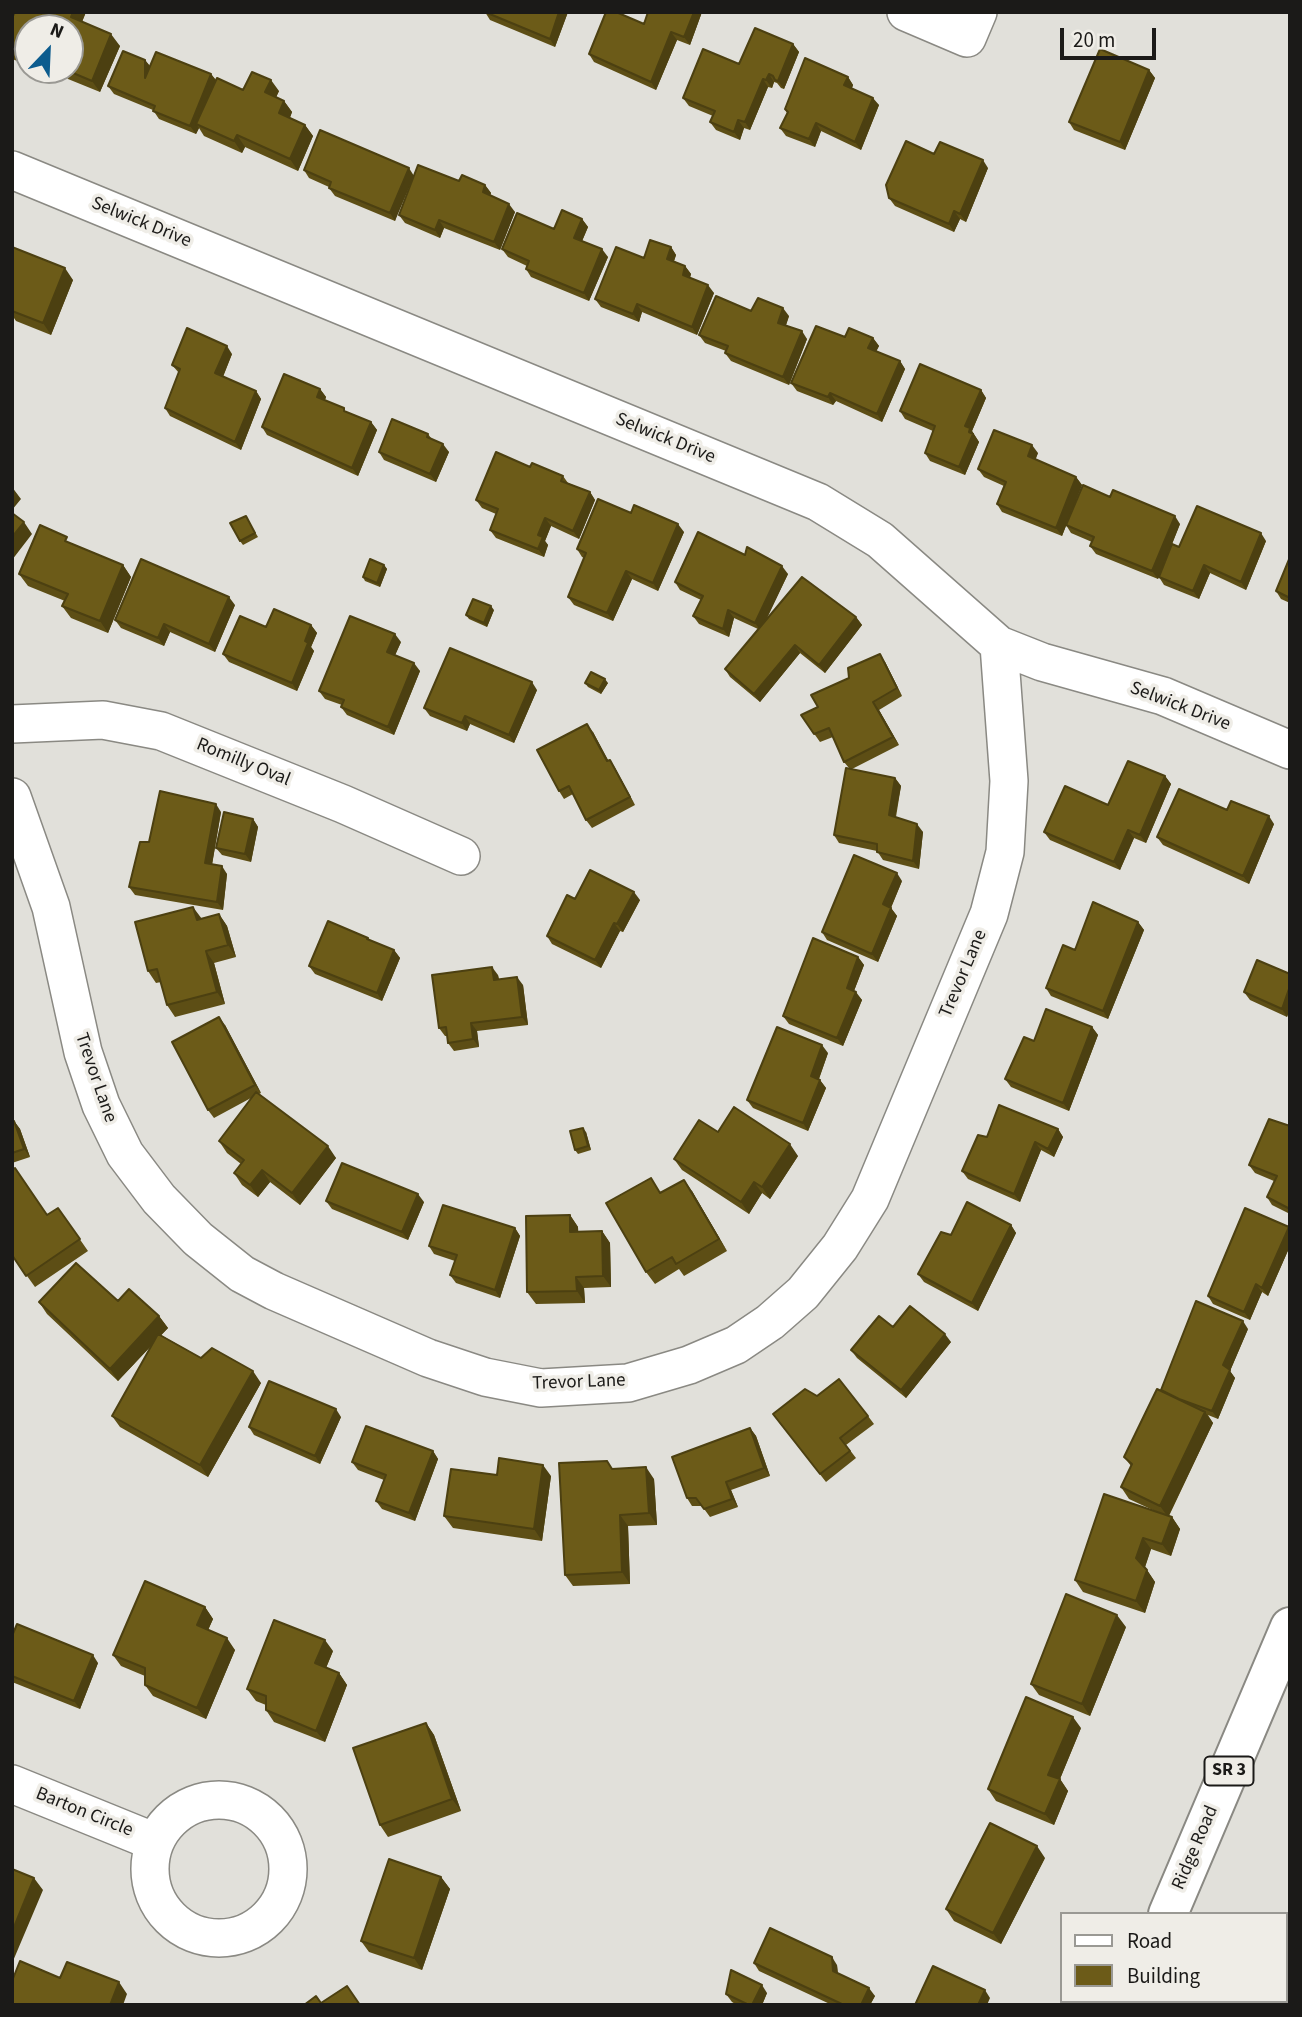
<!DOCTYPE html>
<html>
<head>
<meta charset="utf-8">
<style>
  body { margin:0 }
  #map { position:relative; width:1302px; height:2017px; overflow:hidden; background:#e1e0da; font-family:"Source Sans 3",sans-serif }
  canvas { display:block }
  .frame { position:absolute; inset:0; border:14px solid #1b1a18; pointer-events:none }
  .legend { position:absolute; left:1060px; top:1912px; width:228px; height:91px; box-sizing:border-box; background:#efede7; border:2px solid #9a9994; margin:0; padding:9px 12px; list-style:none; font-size:21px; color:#1b1a18 }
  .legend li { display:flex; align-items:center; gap:14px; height:35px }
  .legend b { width:35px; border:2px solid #9a9994 }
  .north { position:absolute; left:14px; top:14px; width:70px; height:70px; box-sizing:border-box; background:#efede7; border:2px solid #9a9994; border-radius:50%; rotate:23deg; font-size:19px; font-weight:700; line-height:28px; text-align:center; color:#1b1a18 }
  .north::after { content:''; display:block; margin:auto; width:24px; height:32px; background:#0c5c8e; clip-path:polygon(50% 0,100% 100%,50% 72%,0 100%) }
  .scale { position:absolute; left:1060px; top:28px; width:96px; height:32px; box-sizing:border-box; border:4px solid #1b1a18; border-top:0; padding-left:9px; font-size:21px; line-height:24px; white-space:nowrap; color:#1b1a18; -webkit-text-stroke:5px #efede7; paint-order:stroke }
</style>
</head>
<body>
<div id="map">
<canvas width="1302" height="2017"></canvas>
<div class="frame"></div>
<ul class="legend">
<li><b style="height:9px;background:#fff"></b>Road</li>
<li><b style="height:19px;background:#6c5b18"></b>Building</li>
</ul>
<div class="north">N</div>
<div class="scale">20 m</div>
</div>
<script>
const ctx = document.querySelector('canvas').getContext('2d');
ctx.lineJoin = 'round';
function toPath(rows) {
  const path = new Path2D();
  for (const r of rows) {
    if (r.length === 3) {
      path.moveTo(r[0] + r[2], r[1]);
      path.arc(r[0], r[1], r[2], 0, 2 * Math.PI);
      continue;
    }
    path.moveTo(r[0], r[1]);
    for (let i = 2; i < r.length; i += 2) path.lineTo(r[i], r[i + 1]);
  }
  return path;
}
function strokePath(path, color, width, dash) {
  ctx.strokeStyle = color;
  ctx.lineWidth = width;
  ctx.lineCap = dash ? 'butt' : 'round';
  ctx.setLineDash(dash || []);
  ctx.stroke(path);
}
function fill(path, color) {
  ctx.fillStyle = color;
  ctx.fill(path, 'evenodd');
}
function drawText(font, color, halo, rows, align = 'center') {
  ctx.font = font + ' "Source Sans 3",sans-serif';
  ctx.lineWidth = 7;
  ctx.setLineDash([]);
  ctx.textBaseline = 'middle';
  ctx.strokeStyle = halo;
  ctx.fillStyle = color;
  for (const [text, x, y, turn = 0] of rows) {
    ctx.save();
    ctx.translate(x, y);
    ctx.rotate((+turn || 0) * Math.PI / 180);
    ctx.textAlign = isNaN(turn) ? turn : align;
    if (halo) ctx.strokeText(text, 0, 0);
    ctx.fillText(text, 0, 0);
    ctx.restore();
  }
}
const minor = toPath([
  [906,12,967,38,978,12],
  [12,170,818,502,880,540,999,645,1042,662,1163,696,1290,750],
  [12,724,103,720,161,731,343,804,461,856],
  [12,797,51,907,83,1052,101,1105,125,1154,159,1199,198,1239,242,1274,274,1291,428,1358,485,1377,541,1388,628,1383,689,1365,736,1345,770,1322,803,1293,840,1247,870,1199,989,914,1005,852,1009,781,999,645],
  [12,1784,155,1842],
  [219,1869,69]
]);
const major = toPath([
  [1168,1914,1290,1627],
  [1130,2005,1131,2001]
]);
const wall = toPath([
  [12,12,86,12,82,22,120,46,100,92,68,79,64,73,57,70,70,70,28,28,28,65,12,59],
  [485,12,568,12,555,47,490,20],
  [648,12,702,12,690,45,677,40,656,90,594,62,589,54,644,24],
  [793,44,799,52,784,89,781,88,777,83,774,82,772,88,768,87,750,130,744,128,740,140,716,130,710,122,713,116,689,106,683,98,739,64],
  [145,60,150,66,211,74,216,80,243,90,279,91,276,97,284,101,292,112,290,118,305,125,313,136,298,171,245,147,242,153,204,136,199,128,196,134,159,119,153,110,114,94,108,86],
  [1149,70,1155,78,1125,150,1074,130,1069,122],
  [848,77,853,85,852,88,879,105,861,150,821,131,815,147,786,136,780,128,787,113,785,109],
  [409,168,395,221,335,196,329,188,329,187,309,178,304,170],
  [988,168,966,222,960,219,954,232,895,206,889,198],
  [459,181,485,185,491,193,490,195,515,212,500,250,444,228,440,238,405,223,399,215],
  [582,219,588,227,582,241,608,257,589,301,531,277,526,269,527,266,508,257,502,249],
  [12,247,73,280,51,335,16,321,12,315],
  [671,247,676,255,674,261,685,266,691,274,690,278,714,293,697,335,642,312,639,322,601,307,595,299],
  [751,311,789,316,786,325,807,339,789,385,731,361,725,353,726,351,705,343,699,335],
  [845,337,873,338,879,346,876,351,900,361,905,369,882,422,836,401,833,405,797,391,791,383],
  [232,354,223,377,256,391,261,399,241,450,170,416,165,408,179,373,172,365],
  [320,389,326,397,325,400,348,413,371,422,377,430,358,476,267,435,262,427],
  [981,390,986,398,972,431,979,442,965,475,930,461,925,453,933,431,905,419,900,411],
  [428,434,431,438,449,452,436,482,384,460,379,452],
  [1038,453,1035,459,1076,477,1082,485,1062,536,1002,512,997,504,1004,486,984,477,978,469],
  [530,467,563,476,568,483,590,492,595,500,579,539,551,526,545,541,548,545,544,557,496,538,490,530,496,514,482,508,476,500],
  [1110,497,1180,524,1158,579,1096,554,1090,546,1092,542,1071,533,1066,525],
  [631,513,684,532,658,591,632,579,613,621,574,605,568,597,584,558,582,557,577,549],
  [248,520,258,537,243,545,240,541],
  [1266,541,1246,590,1210,573,1199,599,1164,585,1159,577,1179,547],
  [71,543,123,565,131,577,108,633,71,618,62,606,65,601,28,586,19,574],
  [745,555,788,574,766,619,856,617,862,625,825,673,800,653,760,702,730,677,725,669,758,629,734,618,729,637,699,624,693,616,701,600,680,590,675,582],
  [1290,557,1290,603,1281,599,1276,591],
  [384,565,387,569,380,587,365,581,363,577],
  [235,605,215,652,170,632,164,646,121,628,115,620],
  [494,610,487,627,469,619,466,615],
  [311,625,317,633,311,647,314,651,297,691,229,662,223,654,266,627],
  [401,642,395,655,420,671,394,735,347,715,341,707,342,705,325,699,319,691],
  [885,662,902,696,879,710,899,745,852,769,895,778,901,786,896,817,923,832,919,869,883,860,877,851,839,843,834,835,849,768,844,762,833,737,820,742,801,715,818,707],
  [585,683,608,683,601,694,588,687],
  [537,690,514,743,470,724,467,731,430,716,424,708],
  [593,732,608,761,610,760,615,768,635,805,592,828,586,820,573,794,564,799,559,791],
  [1165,776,1171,784,1146,843,1134,838,1120,870,1050,840,1044,832,1108,805],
  [1227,810,1274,824,1249,884,1163,845,1157,837],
  [221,812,212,864,227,874,223,910,135,895,129,887,149,842],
  [253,819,258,827,251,862,222,855,216,848],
  [902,881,891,908,897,916,878,962,827,940,822,932],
  [575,899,640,900,623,932,620,931,601,968,552,944,547,936],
  [219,914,227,926,236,957,214,963,225,1004,175,1017,167,1005,161,982,156,983,148,971,202,919],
  [1138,922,1144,930,1108,1019,1051,996,1046,988,1075,950],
  [368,938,370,940,394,950,400,958,382,1001,315,974,309,966],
  [858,957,864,965,854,991,862,1000,843,1046,789,1024,783,1016],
  [1290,974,1290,1009,1287,1017,1250,1000,1244,992],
  [498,975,499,979,523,985,528,1025,477,1031,479,1047,454,1051,448,1043,447,1036,445,1036,439,1028],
  [225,1025,261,1093,259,1094,336,1158,300,1205,270,1182,258,1197,242,1185,234,1173,241,1164,227,1153,219,1141,251,1098,214,1118,208,1110],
  [1092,1027,1098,1035,1069,1111,1011,1087,1005,1079,1034,1041],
  [828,1053,819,1079,826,1088,808,1131,753,1108,747,1100],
  [14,1121,20,1129,30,1157,12,1163,12,1122],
  [1290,1126,1290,1214,1272,1205,1267,1197,1274,1181,1255,1173,1249,1165],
  [1058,1129,1063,1137,1054,1157,1041,1150,1020,1202,968,1179,962,1171,987,1137],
  [586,1132,591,1150,578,1154,575,1150],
  [718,1132,798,1156,770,1199,762,1193,749,1214,682,1170,674,1159],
  [692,1191,727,1251,684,1276,679,1269,655,1284,646,1272,661,1193],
  [326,1201,424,1202,408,1240,332,1209],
  [58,1208,88,1251,35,1287,12,1255,47,1215],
  [570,1215,578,1227,578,1231,602,1231,610,1243,611,1287,584,1288,585,1303,536,1304,527,1292],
  [1011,1225,1016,1233,978,1311,924,1282,918,1274,951,1235],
  [1289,1227,1290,1246,1268,1296,1262,1292,1250,1320,1213,1304,1208,1296],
  [515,1228,520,1236,500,1298,456,1283,450,1275,455,1261,434,1254,429,1246],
  [39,1302,159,1316,168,1328,161,1335,201,1358,261,1383,208,1477,120,1427,112,1416,151,1346,118,1381,47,1314],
  [893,1327,951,1342,906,1398,857,1358,851,1350],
  [1248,1329,1230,1371,1235,1378,1218,1419,1208,1415,1213,1423,1169,1516,1172,1517,1180,1529,1171,1556,1151,1549,1145,1567,1155,1582,1145,1613,1083,1592,1075,1580,1157,1512,1129,1499,1121,1487,1131,1466,1124,1457,1161,1390],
  [817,1396,868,1416,874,1424,846,1445,856,1458,826,1482,779,1422],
  [341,1417,320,1464,254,1435,249,1427],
  [750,1428,756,1436,770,1476,731,1490,738,1507,710,1517,702,1506,692,1506,687,1498],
  [433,1451,438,1459,415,1521,382,1509,376,1501,384,1480,358,1470,352,1462],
  [612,1469,654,1479,657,1525,628,1526,630,1584,573,1586,565,1575],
  [497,1475,551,1476,542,1541,453,1528,444,1516],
  [205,1607,213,1619,208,1630,235,1650,206,1719,153,1696,145,1685,145,1676,121,1666,113,1655],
  [1126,1627,1090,1716,1039,1695,1031,1684],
  [12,1636,98,1663,80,1709,12,1682],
  [333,1651,326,1668,339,1673,347,1685,325,1742,274,1722,266,1710,266,1705,256,1701,247,1689],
  [426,1723,434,1735,461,1811,388,1837,380,1825],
  [1081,1728,1060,1779,1068,1791,1054,1825,996,1801,988,1789],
  [1045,1858,1001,1944,954,1921,946,1909],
  [441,1877,450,1889,422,1970,369,1952,361,1941],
  [754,1963,837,1965,838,1973,875,1996,870,2005,832,2005,759,1971],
  [767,1993,762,2005,737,2005,732,2002,726,1994]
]);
const shadedWall = toPath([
  [73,12,86,12,79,29,71,17],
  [559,12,568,12,555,47,550,39],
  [694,12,702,12,690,45,684,37],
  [671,32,677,40,656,90,651,82],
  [111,34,120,46,100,92,92,81],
  [793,44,799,52,784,89,778,81],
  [145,60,151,68,145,78],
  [1149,70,1155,78,1125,150,1120,142],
  [211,74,217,82,196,124,199,128,196,134,190,126],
  [769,74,774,82,772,88,766,80],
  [848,77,853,85,850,93,844,85],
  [763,79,768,87,750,130,745,122],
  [271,80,279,91,273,104,265,92],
  [873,98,879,105,861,150,855,142],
  [284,101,292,112,287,124,279,113],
  [738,120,744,128,740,140,734,132],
  [816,123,821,131,815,147,809,139],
  [305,125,313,136,298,171,290,159],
  [237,135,245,147,242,153,234,141],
  [983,160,988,168,966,222,960,214],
  [409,168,414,176,395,221,390,213],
  [485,185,491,193,489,200,483,192],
  [509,204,515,212,500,250,494,242],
  [954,211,960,219,954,232,949,224],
  [582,219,588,227,580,246,574,238],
  [439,220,444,228,440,238,435,230],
  [671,247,676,255,672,267,667,259],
  [602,249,608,257,589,301,584,293],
  [685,266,691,274,688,283,683,275],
  [65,268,73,280,51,335,43,323],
  [708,285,714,293,697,335,692,327],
  [637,304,642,312,639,322,633,314],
  [783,308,789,316,784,331,778,323],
  [802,331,807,339,789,385,783,377],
  [873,338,879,346,874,356,868,348],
  [227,346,232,354,221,381,215,373],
  [900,361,905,369,882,422,877,414],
  [320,389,326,397,323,405,317,397],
  [981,390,986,398,972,431,979,442,965,475,959,467,965,426],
  [256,391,261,399,241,450,235,442],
  [830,393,836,401,833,405,828,397],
  [371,422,377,430,358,476,352,468],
  [443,444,449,452,436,482,430,474],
  [1032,445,1038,453,1034,464,1028,456],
  [1076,477,1082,485,1062,536,1056,528],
  [12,487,21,499,12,510],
  [590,492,595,500,579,539,573,531],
  [1175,516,1180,524,1158,579,1152,571],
  [545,518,551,526,545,541,548,545,544,557,538,549,538,535],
  [24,522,32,534,12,560,12,537],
  [678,524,684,532,658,591,653,583],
  [1261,533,1266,541,1246,590,1241,582],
  [123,565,131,577,108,633,100,621],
  [384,565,387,569,380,587,377,583],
  [1204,565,1210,573,1199,599,1193,591],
  [782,566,788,574,761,631,755,623],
  [626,571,632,579,613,621,607,613],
  [229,597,235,605,215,652,209,644],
  [491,606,494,610,487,627,484,623],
  [728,610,734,618,729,637,723,629],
  [856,617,862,625,825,673,819,665],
  [164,624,170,632,164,646,158,638],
  [311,625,317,633,311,647,314,651,297,691,292,683,305,641],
  [395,634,401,642,393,660,387,652],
  [795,645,800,653,760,702,754,694],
  [880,654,885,662,902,696,897,688],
  [414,663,420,671,394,735,388,727],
  [605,679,608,683,601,694,599,690],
  [532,682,537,690,514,743,509,735],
  [873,702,879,710,899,745,893,737],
  [465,716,470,724,467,731,462,723],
  [587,724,593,732,613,769,607,761],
  [610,760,615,768,635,805,630,797],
  [1165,776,1171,784,1146,843,1140,835],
  [895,778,901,786,894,823,889,815],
  [216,804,221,812,211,871,205,863],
  [1269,816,1274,824,1249,884,1243,876],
  [253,819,258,827,251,862,245,854],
  [917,824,923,832,919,869,913,861],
  [1128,830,1134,838,1120,870,1114,862],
  [222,866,227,874,223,910,217,902],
  [897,873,902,881,889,912,883,904],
  [634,892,640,900,623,932,617,924],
  [193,907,202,919,197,920],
  [891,908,897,916,878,962,872,954],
  [219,914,227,926,236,957,228,945],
  [1138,922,1144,930,1108,1019,1103,1011],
  [614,923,620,931,601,968,595,960],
  [394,950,400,958,382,1001,377,993],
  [206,951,214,963,225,1004,217,992],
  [858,957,864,965,852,996,847,988],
  [492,967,498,975,500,988,494,980],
  [517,977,523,985,528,1025,522,1017],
  [1290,986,1290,1009,1287,1017,1282,1009],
  [856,992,862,1000,843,1046,837,1038],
  [219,1017,225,1025,261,1093,255,1085],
  [471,1023,477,1031,479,1047,473,1039],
  [1092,1027,1098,1035,1069,1111,1063,1103],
  [822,1045,828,1053,817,1084,811,1076],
  [820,1080,826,1088,808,1131,803,1123],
  [14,1121,20,1129,30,1157,24,1149],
  [583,1128,586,1132,591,1150,588,1146],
  [1058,1129,1063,1137,1054,1157,1048,1149],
  [1035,1142,1041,1150,1020,1202,1014,1194],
  [790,1144,798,1156,770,1199,762,1187],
  [328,1146,336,1158,300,1205,292,1193],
  [262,1170,270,1182,258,1197,250,1185],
  [684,1180,692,1191,727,1251,719,1239],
  [754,1182,762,1193,749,1214,741,1202],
  [418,1194,424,1202,408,1240,402,1232],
  [570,1215,578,1227,579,1243,570,1232],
  [1011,1225,1016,1233,978,1311,972,1303],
  [1289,1227,1290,1246,1268,1296,1262,1288],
  [515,1228,520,1236,500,1298,495,1290],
  [602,1231,610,1243,611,1287,603,1276],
  [576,1277,584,1288,585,1303,577,1291],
  [1256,1284,1262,1292,1250,1320,1244,1312],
  [159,1316,168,1328,118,1381,110,1369],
  [1243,1321,1248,1329,1230,1371,1235,1378,1218,1419,1212,1411,1223,1365],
  [945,1334,951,1342,906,1398,901,1390],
  [253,1371,261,1383,208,1477,200,1465],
  [336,1409,341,1417,320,1464,315,1456],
  [1205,1412,1213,1423,1168,1517,1160,1506],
  [750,1428,756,1436,770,1476,764,1468],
  [433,1451,438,1459,415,1521,409,1513],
  [543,1465,551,1476,542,1541,534,1529],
  [646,1467,654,1479,657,1525,649,1513],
  [726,1482,731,1490,738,1507,732,1499],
  [620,1515,628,1526,630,1584,622,1572],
  [1172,1517,1180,1529,1171,1556,1162,1544],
  [1143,1538,1151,1549,1144,1570,1136,1558],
  [1147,1570,1155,1582,1145,1613,1136,1601],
  [205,1607,213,1619,205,1637,197,1625],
  [1117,1615,1126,1627,1090,1716,1082,1704],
  [227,1638,235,1650,206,1719,197,1708],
  [325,1640,333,1651,323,1675,315,1663],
  [93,1655,98,1663,80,1709,74,1701],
  [339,1673,347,1685,325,1742,316,1731],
  [1073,1717,1081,1728,1057,1786,1048,1775],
  [426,1723,434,1735,461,1811,452,1799],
  [1060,1779,1068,1791,1054,1825,1045,1814],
  [1037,1846,1045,1858,1001,1944,993,1933],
  [441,1877,450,1889,422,1970,414,1958],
  [34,1878,43,1890,13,1961,12,1960,12,1932],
  [832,1957,837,1965,838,1979,833,1971],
  [119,1982,127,1994,123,2005,110,2005],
  [762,1985,767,1993,762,2005,752,2005],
  [869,1988,875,1996,870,2005,861,2005],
  [985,1990,990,1998,987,2005,978,2005]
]);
const building = toPath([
  [15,12,73,12,71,17,111,34,92,81,66,70,70,70,70,28,28,28,28,57,12,50,12,18,15,12],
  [485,12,559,12,550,39,485,12],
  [606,12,616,12,644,24,648,12,694,12,684,37,671,32,651,82,589,54,606,12],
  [755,28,793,44,778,81,775,80,773,76,769,74,766,80,763,79,745,122,738,120,734,132,710,122,715,111,683,98,703,49,739,64,755,28],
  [1100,49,1149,70,1120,142,1069,122,1100,49],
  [123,51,145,60,145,78,156,52,211,74,190,126,153,111,155,106,108,86,123,51],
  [805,58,848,77,844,85,873,98,855,142,816,123,809,139,780,128,788,112,785,109,805,58],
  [252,72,271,80,265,92,284,101,279,113,305,125,290,159,237,135,234,141,196,124,217,78,243,90,252,72],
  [320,130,409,168,390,213,329,188,331,182,304,170,320,130],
  [906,141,934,154,940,142,983,160,960,214,954,211,949,224,889,198,886,185,906,141],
  [418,165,459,181,462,175,485,185,483,192,509,204,494,242,439,220,435,230,399,215,418,165],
  [562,210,582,219,574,238,602,249,584,293,526,269,529,261,502,249,517,213,554,229,562,210],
  [650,240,671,247,667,259,685,266,683,275,708,285,692,327,637,304,633,314,595,299,616,247,644,258,650,240],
  [12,247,65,268,43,323,12,311,12,247],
  [716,296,751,311,758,298,783,308,778,323,802,331,783,377,725,353,728,346,699,335,716,296],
  [816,326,845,337,849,328,873,338,868,348,900,361,877,414,830,393,828,397,791,383,816,326],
  [187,328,227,346,215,373,256,391,235,442,165,408,180,369,172,365,187,328],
  [920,364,981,390,965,426,970,428,969,432,973,434,959,467,925,453,935,426,900,411,920,364],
  [284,374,320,389,317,397,344,408,344,411,371,422,352,468,262,427,284,374],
  [392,419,428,434,427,437,443,444,430,474,379,452,392,419],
  [994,430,1032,445,1028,456,1076,477,1056,528,997,504,1006,482,978,469,994,430],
  [496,452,530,467,532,463,563,476,561,481,590,492,573,531,545,518,538,535,543,537,538,549,490,530,498,509,476,500,496,452],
  [1083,485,1110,497,1113,490,1175,516,1152,571,1090,546,1094,537,1066,525,1083,485],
  [598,499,631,513,634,505,678,524,653,583,626,571,607,613,568,597,586,553,577,549,598,499],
  [1197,506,1261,533,1241,582,1204,565,1193,591,1159,577,1172,544,1179,547,1197,506],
  [12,513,24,522,12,537,12,513],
  [246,516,255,533,240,541,230,523,246,516],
  [40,525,67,537,65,541,123,565,100,621,62,606,68,594,19,574,40,525],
  [698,532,745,555,747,547,782,566,755,623,728,610,723,629,693,616,703,596,675,582,698,532],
  [1290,557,1290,598,1276,591,1290,557],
  [141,559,229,597,209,644,164,624,158,638,115,620,141,559],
  [370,559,384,565,377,583,363,577,370,559],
  [802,577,856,617,819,665,795,645,754,694,725,669,802,577],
  [473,599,491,606,484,623,466,615,473,599],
  [274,609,311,625,305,641,308,643,292,683,223,654,240,616,266,627,274,609],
  [350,616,395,634,387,652,414,663,388,727,341,707,344,700,319,691,350,616],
  [450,648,532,682,509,735,465,716,462,723,424,708,450,648],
  [880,654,897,688,873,702,893,737,844,762,829,728,814,734,801,715,818,707,811,695,849,678,848,668,880,654],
  [591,672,605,679,599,690,585,683,591,672],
  [587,724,607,761,610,760,630,797,586,820,569,786,559,791,537,750,587,724],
  [1128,761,1165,776,1140,835,1128,830,1114,862,1044,832,1065,786,1108,805,1128,761],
  [846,768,895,778,889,815,917,824,913,861,877,852,877,844,834,835,846,768],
  [1179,789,1227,810,1231,801,1269,816,1243,876,1157,837,1179,789],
  [160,791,216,804,205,863,222,866,217,902,129,887,140,842,149,842,160,791],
  [224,812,253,819,245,854,216,848,224,812],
  [854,855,897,873,883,904,891,908,872,954,822,932,854,855],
  [590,870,634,892,617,924,614,923,595,960,547,936,567,895,575,899,590,870],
  [1093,902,1138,922,1103,1011,1046,988,1063,945,1075,950,1093,902],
  [193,907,197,920,219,914,228,945,206,951,217,992,167,1005,157,969,148,971,135,922,193,907],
  [328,921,368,938,367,939,394,950,377,993,309,966,328,921],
  [813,938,858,957,847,988,856,992,837,1038,783,1016,813,938],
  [1257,960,1290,974,1290,986,1282,1009,1244,992,1257,960],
  [492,967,494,980,517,977,522,1017,471,1023,473,1039,448,1043,446,1027,439,1028,432,975,492,967],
  [1046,1009,1092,1027,1063,1103,1005,1079,1024,1037,1034,1041,1046,1009],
  [219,1017,255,1085,208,1110,172,1042,219,1017],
  [777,1027,822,1045,811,1076,820,1080,803,1123,747,1100,777,1027],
  [256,1092,328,1146,292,1193,262,1170,250,1185,234,1173,244,1160,219,1141,256,1092],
  [999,1105,1058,1129,1048,1149,1035,1142,1014,1194,962,1171,978,1135,987,1137,999,1105],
  [734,1107,790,1144,762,1187,754,1182,741,1202,674,1159,699,1120,718,1132,734,1107],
  [1269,1119,1290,1126,1290,1209,1267,1197,1277,1176,1249,1165,1269,1119],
  [14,1121,24,1149,12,1153,12,1122,14,1121],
  [583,1128,588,1146,575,1150,570,1131,583,1128],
  [342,1163,418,1194,402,1232,326,1201,342,1163],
  [15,1168,47,1215,58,1208,80,1239,26,1276,12,1255,12,1170,15,1168],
  [651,1178,660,1193,684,1180,719,1239,676,1264,672,1257,646,1272,606,1203,651,1178],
  [967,1202,1011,1225,972,1303,918,1274,941,1232,951,1235,967,1202],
  [443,1205,515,1228,495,1290,450,1275,457,1255,429,1246,443,1205],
  [1245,1208,1289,1227,1262,1288,1256,1284,1244,1312,1208,1296,1245,1208],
  [570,1215,570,1232,602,1231,603,1276,576,1277,577,1291,527,1292,526,1216,570,1215],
  [76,1263,118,1301,129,1289,159,1316,110,1369,39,1302,76,1263],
  [1196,1301,1243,1321,1223,1365,1230,1370,1212,1411,1179,1399,1161,1390,1196,1301],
  [910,1306,945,1334,901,1390,851,1350,879,1316,893,1327,910,1306],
  [158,1334,201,1358,212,1348,253,1371,200,1465,112,1416,158,1334],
  [839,1379,868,1416,840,1438,850,1451,820,1474,773,1414,805,1389,817,1396,839,1379],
  [269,1381,336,1409,315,1456,249,1427,269,1381],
  [1157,1389,1205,1412,1160,1506,1121,1487,1132,1464,1124,1457,1157,1389],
  [366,1426,433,1451,409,1513,376,1501,386,1475,352,1462,366,1426],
  [750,1428,764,1468,726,1482,732,1499,704,1509,696,1498,687,1498,672,1457,750,1428],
  [499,1458,543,1465,534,1529,444,1516,451,1469,497,1475,499,1458],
  [607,1461,612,1469,646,1467,649,1513,620,1515,622,1572,565,1575,559,1463,607,1461],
  [1104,1494,1172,1517,1162,1544,1143,1538,1136,1558,1147,1570,1136,1601,1075,1580,1104,1494],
  [145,1581,205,1607,197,1625,227,1638,197,1708,145,1685,145,1668,113,1655,145,1581],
  [1066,1594,1117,1615,1082,1704,1031,1684,1066,1594],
  [274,1620,325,1640,315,1663,339,1673,316,1731,266,1710,266,1696,247,1689,274,1620],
  [17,1624,93,1655,74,1701,12,1676,12,1636,17,1624],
  [1026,1697,1073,1717,1048,1775,1060,1779,1045,1814,988,1789,1026,1697],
  [426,1723,452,1799,380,1825,353,1748,426,1723],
  [990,1823,1037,1846,993,1933,946,1909,990,1823],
  [389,1859,441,1877,414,1958,361,1941,389,1859],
  [12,1869,34,1878,12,1932,12,1869],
  [770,1928,832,1957,833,1971,869,1988,861,2005,844,2005,754,1963,770,1928],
  [20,1961,60,1978,67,1962,119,1982,110,2005,12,2005,12,1981,20,1961],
  [933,1966,985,1990,978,2005,915,2005,933,1966],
  [731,1970,762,1985,752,2005,749,2005,726,1994,731,1970],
  [1286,1971,1290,1972,1290,2005,1266,2005,1267,2001,1286,2001,1286,1971],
  [347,1986,360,2005,304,2005,316,1996,321,2003,347,1986]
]);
const shields = [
  [1229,1771,49]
];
const shieldNames = [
  ["SR 3",1229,1771]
];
const streetNames = [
  ["Selwick Drive",141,223,22],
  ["Selwick Drive",665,439,22],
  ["Selwick Drive",1180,707,21],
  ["Romilly Oval",243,763,22],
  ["Trevor Lane",964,974,-67],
  ["Trevor Lane",95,1078,71],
  ["Trevor Lane",579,1383,-2],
  ["Barton Circle",84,1813,22],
  ["Ridge Road",1196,1848,-67]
];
strokePath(minor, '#8a8983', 40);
strokePath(major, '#8a8983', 42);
strokePath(minor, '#fff', 37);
strokePath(major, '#fff', 38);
fill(wall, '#5d4e15');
fill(shadedWall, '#4c4011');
fill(building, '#6c5b18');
strokePath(building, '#4c4011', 2);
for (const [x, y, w] of shields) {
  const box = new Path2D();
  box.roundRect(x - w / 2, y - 14.5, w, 29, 5);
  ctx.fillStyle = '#efede7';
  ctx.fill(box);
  strokePath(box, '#1b1a18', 2);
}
drawText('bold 18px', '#1b1a18', null, shieldNames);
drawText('19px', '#1b1a18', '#efede7', streetNames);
</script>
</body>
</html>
